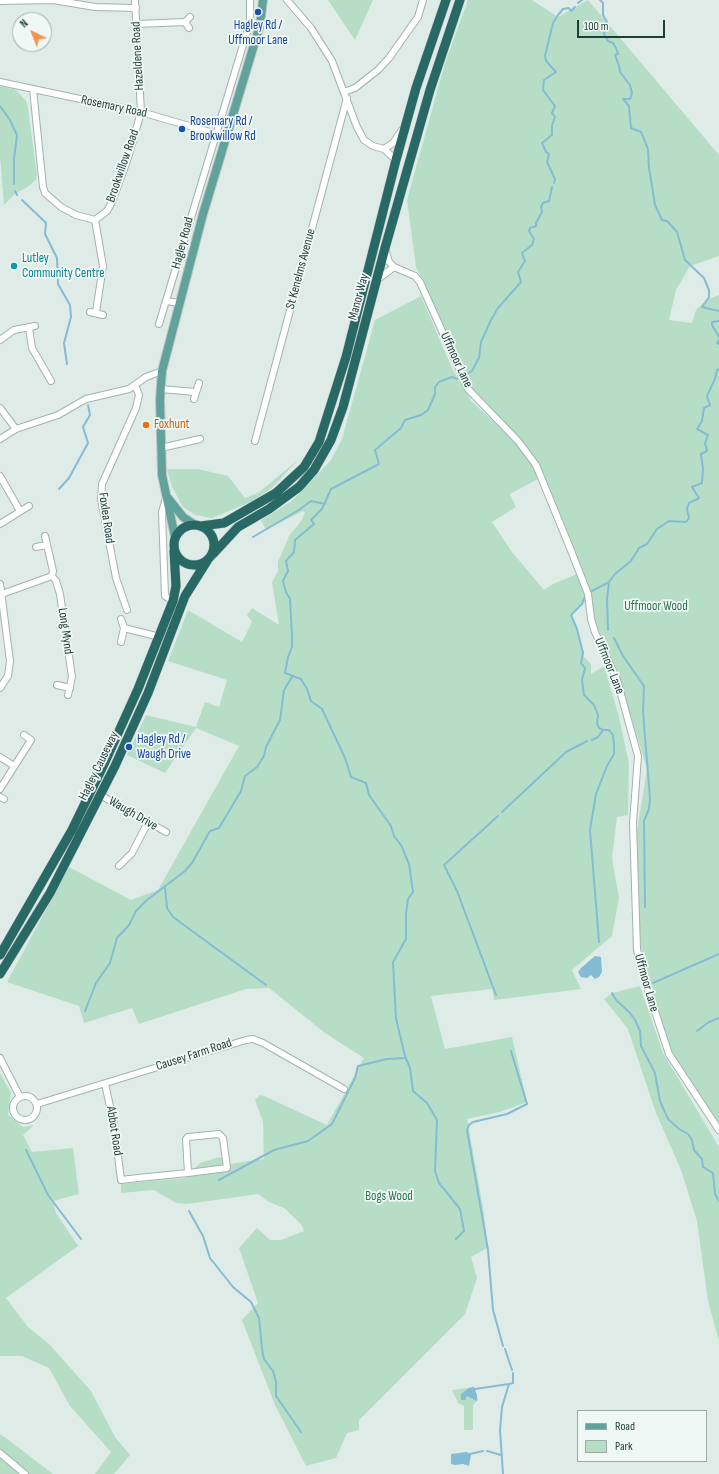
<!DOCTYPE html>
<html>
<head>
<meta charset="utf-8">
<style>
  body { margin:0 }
  #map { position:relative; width:719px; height:1474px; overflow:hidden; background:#dfebe7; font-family:"Sofia Sans Condensed",sans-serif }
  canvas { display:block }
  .legend { position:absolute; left:577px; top:1410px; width:130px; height:52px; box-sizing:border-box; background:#eff8f5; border:1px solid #9cada9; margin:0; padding:5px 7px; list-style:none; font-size:12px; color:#1f3c38 }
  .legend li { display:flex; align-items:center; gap:8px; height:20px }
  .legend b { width:20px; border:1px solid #9cada9 }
  .north { position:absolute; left:12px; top:12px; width:40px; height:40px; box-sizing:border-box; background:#eff8f5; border:1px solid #9cada9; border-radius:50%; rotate:317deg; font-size:11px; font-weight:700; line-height:16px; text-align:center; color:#1f3c38 }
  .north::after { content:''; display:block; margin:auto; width:14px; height:18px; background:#fa904e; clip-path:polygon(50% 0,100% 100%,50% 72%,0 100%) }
  .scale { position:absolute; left:577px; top:20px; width:88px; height:18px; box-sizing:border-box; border:2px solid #1f3c38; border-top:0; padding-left:5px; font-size:12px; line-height:14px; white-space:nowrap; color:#1f3c38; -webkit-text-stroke:3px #eff8f5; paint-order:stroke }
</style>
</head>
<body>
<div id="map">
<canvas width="719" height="1474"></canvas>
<ul class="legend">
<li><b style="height:5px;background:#61a39b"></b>Road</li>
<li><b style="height:11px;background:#b6dec6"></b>Park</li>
</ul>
<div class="north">N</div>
<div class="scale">100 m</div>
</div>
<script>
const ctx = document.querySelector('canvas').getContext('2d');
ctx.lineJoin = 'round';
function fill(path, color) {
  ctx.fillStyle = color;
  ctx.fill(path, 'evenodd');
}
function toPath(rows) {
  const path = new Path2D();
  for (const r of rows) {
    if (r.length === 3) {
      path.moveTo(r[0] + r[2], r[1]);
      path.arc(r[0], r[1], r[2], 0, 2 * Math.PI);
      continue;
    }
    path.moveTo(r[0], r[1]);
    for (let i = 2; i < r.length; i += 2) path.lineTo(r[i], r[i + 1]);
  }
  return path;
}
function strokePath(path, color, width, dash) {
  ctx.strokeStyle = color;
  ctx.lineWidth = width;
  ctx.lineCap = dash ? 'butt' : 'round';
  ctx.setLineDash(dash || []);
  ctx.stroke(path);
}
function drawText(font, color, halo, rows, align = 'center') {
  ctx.font = font + ' "Sofia Sans Condensed",sans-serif';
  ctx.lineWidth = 3.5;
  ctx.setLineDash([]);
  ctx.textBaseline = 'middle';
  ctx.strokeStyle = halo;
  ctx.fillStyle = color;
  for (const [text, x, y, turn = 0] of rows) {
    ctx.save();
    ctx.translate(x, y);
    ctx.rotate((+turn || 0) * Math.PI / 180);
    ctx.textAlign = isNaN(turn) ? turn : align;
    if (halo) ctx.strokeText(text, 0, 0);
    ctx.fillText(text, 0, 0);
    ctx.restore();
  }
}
const green = toPath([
  [328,0,373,0,355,40],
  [468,0,532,0,558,17,588,0,719,155,719,256,690,266,676,290,669,320,692,323,696,310,708,299,719,295,719,1123,671,1051,647,981,638,930,636,837,647,769,617,670,594,619,590,588,537,463,473,392,463,377,442,321,416,267,407,200,445,63],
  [0,86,16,90,27,102,37,175,36,180,29,186,15,194,4,205,0,157],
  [421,296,451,366,471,401,502,429,517,446,532,464,538,479,510,494,516,507,492,522,512,552,544,590,553,584,577,574,586,594,586,601,571,615,577,629,583,656,591,664,591,674,604,666,618,713,629,763,628,815,617,817,612,859,619,898,612,936,572,970,581,989,494,1000,492,989,431,996,445,1049,512,1037,527,1102,500,1112,467,1119,484,1213,487,1248,471,1257,477,1278,465,1314,359,1420,359,1430,347,1433,336,1458,306,1466,275,1405,242,1320,258,1303,239,1248,257,1228,270,1240,281,1240,304,1231,301,1224,284,1208,269,1202,258,1194,187,1204,176,1203,154,1190,121,1193,121,1184,185,1178,200,1163,220,1157,229,1164,264,1159,263,1122,255,1100,260,1095,264,1096,327,1125,364,1058,325,1033,269,988,246,989,139,1024,132,1008,84,1023,79,1006,7,982,69,867,131,900,158,890,239,746,196,728,165,773,127,755,146,715,196,727,205,702,219,707,227,680,168,661,188,610,242,642,252,622,247,615,252,608,279,625,272,582,278,571,278,562,289,536,301,521,305,513,303,511,266,530,261,520,292,501,331,460,342,439,375,320],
  [298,460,273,487,253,501,212,518,195,515,183,507,172,487,167,469,198,469,228,476,245,498,258,493],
  [640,986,663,1053,719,1147,719,1341,708,1301,697,1221,681,1170,656,1113,628,1029,604,999,612,993],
  [0,1073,11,1093,8,1115,23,1127,34,1125,23,1135,32,1152,73,1148,79,1194,53,1201,56,1213,78,1246,6,1298,28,1327,50,1345,91,1391,115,1437,130,1455,114,1474,95,1474,111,1452,70,1406,49,1368,22,1356,0,1356],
  [474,1387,478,1400,473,1405,473,1430,464,1430,464,1406,458,1403,452,1390],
  [0,1434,6,1438,53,1474,0,1474]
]);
const water = toPath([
  [595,956,601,957,602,972,599,977,595,979,591,975,587,978,581,977,578,972,581,968],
  [474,1387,477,1395,477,1401,467,1396,465,1400,461,1400,461,1394,469,1388],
  [467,1452,471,1455,469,1466,463,1464,455,1465,451,1464,451,1454]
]);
const stream = toPath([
  [600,0,603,3,603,15,607,22,604,34,608,41,613,43,616,48,618,54,615,55,619,66,620,72,630,85,632,93,630,99,623,99,629,106,631,128,641,132,648,149,649,168,655,205,662,220,667,221,677,232,685,260,704,278,709,290,709,297,702,307,719,311],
  [578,3,582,0],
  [0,106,10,120,17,135,14,159,14,184],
  [554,183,555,179,547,162,549,154,546,152,542,143,552,135,552,125,555,117,552,113,555,106,543,90,544,80,556,72,546,61,545,56,553,23,558,15,563,9,569,8,571,11,575,7],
  [15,191,17,195],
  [22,200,46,223,45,234,57,258,58,284,70,305,71,317,64,343,67,364],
  [719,321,712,322,712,325,719,337],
  [719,340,717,343,719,344],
  [467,374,472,371,479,358,481,342,491,320,498,308,521,282,518,272,525,261,522,253,532,245,534,239,529,231,530,228,536,226,536,223,542,212,541,207,543,203,549,201,552,187],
  [59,489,69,478,88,443,83,427,90,415,88,405],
  [253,537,299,510,311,501,325,504],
  [590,592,609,582],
  [585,596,582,604,571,615,577,629,583,653,581,663,585,668,582,680,584,695,594,705,598,715,597,724,599,728,603,730,609,730,613,735,614,746,614,754,607,766,596,794,590,830,599,942],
  [608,630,607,599,609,582,615,574,631,561,639,548,647,544,657,529,669,521,686,522,689,518,687,509,689,503,699,498,692,487,702,483,703,469,701,454,707,451,705,443,708,435,697,429,702,421,704,408,710,405,707,396,715,379,717,370,719,369],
  [614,638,623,656,644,686,643,712,650,798,649,809,644,821,645,907],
  [592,740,598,737,603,730],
  [502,812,566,752,587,741],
  [165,888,167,908,173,917,266,985],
  [653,983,719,954],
  [612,993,616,1000,630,1013,635,1020,640,1031,641,1046,655,1073,660,1101,668,1119,679,1129,688,1134,692,1140,694,1150,702,1159,703,1167,713,1173,715,1194,719,1201],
  [496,995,457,891,444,865,498,816],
  [85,1011,96,983,110,963,117,938,129,925,136,911,147,900,185,871,192,863,210,831,219,828,241,791,245,776,257,767,264,756,266,747,280,720,284,690,292,677],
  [697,1031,709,1022,719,1018],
  [26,1150,48,1195,81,1239],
  [219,1180,274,1150,308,1141,332,1124,355,1078,358,1066,387,1059,405,1058],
  [189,1211,203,1236,210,1258,233,1287,251,1302,259,1318,262,1349,264,1359,273,1371,276,1382,276,1396,301,1432],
  [456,1239,464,1231,460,1209,439,1183,435,1171,437,1120,427,1103,413,1091,410,1068,405,1056,396,1019,393,962,406,939,406,914,408,899,413,892,409,864,401,845,394,836,391,826,369,795,366,783,351,777,345,758,322,709,311,701,307,689,301,679,285,673,288,657,292,647,292,636,290,599,286,592,283,581,288,571,286,561,294,552,295,540,314,524,311,520,322,509,331,489,379,464,375,450,401,428,405,420,421,415,428,410,435,394,435,387,439,382,452,377,457,379],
  [503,1346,493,1310,488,1250,467,1130,469,1125,473,1122,507,1114,527,1104,511,1051],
  [505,1349,512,1370],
  [475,1389,509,1384],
  [487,1451,501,1455],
  [470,1454,483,1451],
  [503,1474,500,1430,502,1407,509,1384,513,1383,513,1373]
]);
const minor = toPath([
  [287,0,311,28,332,61,357,127,364,140,373,146,384,149,396,160],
  [0,1,53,0,95,7,136,8],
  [137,24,185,22],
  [189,28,185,22,190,17],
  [0,82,141,112,227,137],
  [33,89,43,187,45,193,61,207,76,215,95,220,107,211,112,202,128,158,141,112,135,0],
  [344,92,355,88,378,70,389,58,418,17,423,0],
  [384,149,393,143,402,130],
  [95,220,103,266,96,312],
  [385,249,389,262,394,267,415,276,420,282,468,389,518,441,536,465,570,548,588,594,591,619,595,632,617,680,638,756,633,823,637,949,640,966,669,1054,719,1130],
  [378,279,394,267],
  [166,301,179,303],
  [90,312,103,315],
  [159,324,250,22,250,0],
  [29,328,32,348,51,381],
  [0,340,14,330,35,326],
  [161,389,195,392],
  [194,399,199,383],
  [0,408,16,429,58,415,86,399,129,389,146,377,162,371],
  [0,439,16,429],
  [255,441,347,98],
  [161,448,200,439],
  [0,476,20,511],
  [166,498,162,512,165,596,173,601],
  [0,524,29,506],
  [45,536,53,571,52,576],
  [36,547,47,545],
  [0,584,10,661,8,676,0,688],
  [2,594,52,576,56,581,60,594,72,677,68,695],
  [127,610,116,578,101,499,102,484,136,408,139,395,135,385],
  [121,619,124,628],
  [121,642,124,628,160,637],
  [57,685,70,688],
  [0,757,14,766],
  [0,789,31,740,24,735],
  [100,795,166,832],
  [0,797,4,799],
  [119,866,132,853,147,824],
  [0,1058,20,1097],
  [105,1084,114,1124,121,1180,138,1178,188,1173,227,1168,223,1138,219,1134,188,1137,186,1139,188,1173],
  [25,1108,12],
  [37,1104,246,1040,253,1039,263,1043,344,1089],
  [0,1453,25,1474]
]);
const major = toPath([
  [168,498,183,517,195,525],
  [175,537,162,475,160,400,162,371,203,214,260,25,263,0]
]);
const highway = toPath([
  [194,545,20],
  [201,526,224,523,276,493,304,467,319,442,346,357,396,160,416,88,446,0],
  [213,554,238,527,269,509,299,487,314,470,331,440,343,407,385,248,430,90,460,0],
  [0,955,72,830,105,762,138,689,173,601,176,586,174,551],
  [0,974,50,893,115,766,148,693,185,596,207,561]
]);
const markers = [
  [258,12,4,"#1a4fb4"],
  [182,129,4,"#1a4fb4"],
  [14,266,4,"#0f9aa8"],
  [146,425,4,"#e8710a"],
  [129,747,4,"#1a4fb4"]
];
const transitNames = [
  ["Hagley Rd /",258,26,"center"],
  ["Uffmoor Lane",258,41,"center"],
  ["Rosemary Rd /",190,122],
  ["Brookwillow Rd",190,137],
  ["Hagley Rd /",137,740],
  ["Waugh Drive",137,755]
];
const streetNames = [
  ["Hazeldene Road",138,56,-93],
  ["Rosemary Road",114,107,12],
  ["Brookwillow Road",123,166,-71],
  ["Hagley Road",183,243,-75],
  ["St Kenelms Avenue",301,269,-75],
  ["Manor Way",359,297,-75],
  ["Uffmoor Lane",456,360,65],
  ["Foxlea Road",106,518,82],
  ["Long Mynd",65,631,82],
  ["Uffmoor Lane",609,666,68],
  ["Hagley Causeway",99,766,-64],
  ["Waugh Drive",133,814,30],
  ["Uffmoor Lane",646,983,74],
  ["Causey Farm Road",194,1055,-18],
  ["Abbot Road",114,1131,81]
];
const cultureNames = [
  ["Lutley",22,259],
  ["Community Centre",22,274]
];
const foodNames = [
  ["Foxhunt",154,425]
];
const parkNames = [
  ["Uffmoor Wood",656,607],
  ["Bogs Wood",389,1197]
];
fill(green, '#b6dec6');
fill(water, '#83bcd4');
strokePath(stream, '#83bcd4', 2);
strokePath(minor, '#a2b3af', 8);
strokePath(major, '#c0c8c7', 10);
strokePath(highway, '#c0c8c7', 10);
strokePath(minor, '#fff', 6);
strokePath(major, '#61a39b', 8);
strokePath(highway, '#296965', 9);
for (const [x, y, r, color] of markers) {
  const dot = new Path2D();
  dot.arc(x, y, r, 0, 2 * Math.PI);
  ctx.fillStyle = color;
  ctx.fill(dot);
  strokePath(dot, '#eff8f5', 1.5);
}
drawText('13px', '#164399', '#eff8f5', transitNames, 'left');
drawText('13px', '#1f3c38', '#eff8f5', streetNames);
drawText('13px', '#0d838f', '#eff8f5', cultureNames, 'left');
drawText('13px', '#c56008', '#eff8f5', foodNames, 'left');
drawText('13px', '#277550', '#eff8f5', parkNames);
</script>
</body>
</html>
